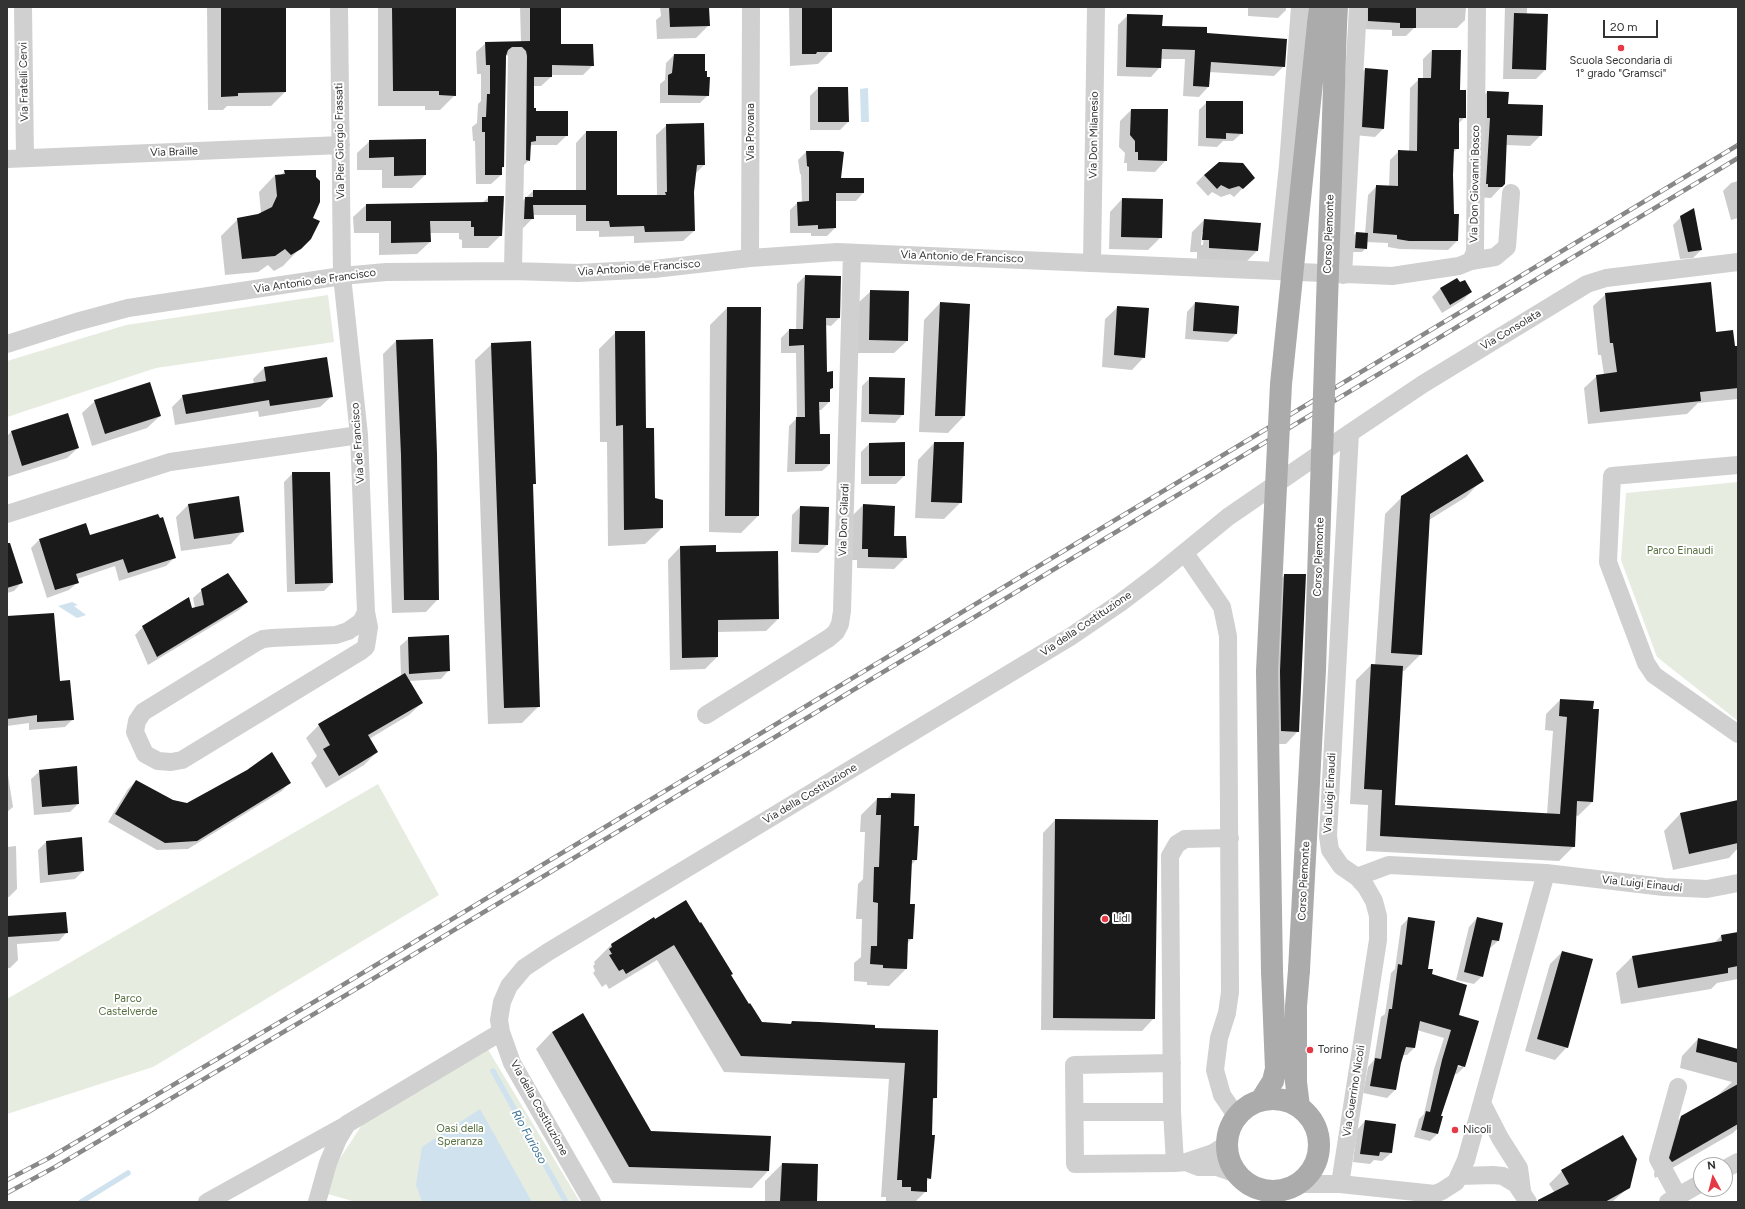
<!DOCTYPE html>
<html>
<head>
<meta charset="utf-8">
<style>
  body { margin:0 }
  #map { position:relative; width:1745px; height:1209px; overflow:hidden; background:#fff; font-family:Figtree,sans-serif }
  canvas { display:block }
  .frame { position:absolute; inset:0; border:8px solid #333; pointer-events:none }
  .north { position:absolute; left:1693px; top:1157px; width:40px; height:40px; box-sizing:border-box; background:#fff; border:1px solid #adadad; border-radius:50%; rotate:353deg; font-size:11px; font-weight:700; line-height:16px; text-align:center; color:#333 }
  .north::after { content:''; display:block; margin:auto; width:14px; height:18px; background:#e63946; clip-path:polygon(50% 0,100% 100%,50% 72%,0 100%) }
  .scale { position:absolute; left:1603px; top:20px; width:55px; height:18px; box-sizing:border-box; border:2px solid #333; border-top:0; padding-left:5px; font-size:12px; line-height:14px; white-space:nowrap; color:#333; -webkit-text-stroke:3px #fff; paint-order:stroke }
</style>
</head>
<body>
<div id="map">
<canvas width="1745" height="1209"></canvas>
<div class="frame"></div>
<div class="north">N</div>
<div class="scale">20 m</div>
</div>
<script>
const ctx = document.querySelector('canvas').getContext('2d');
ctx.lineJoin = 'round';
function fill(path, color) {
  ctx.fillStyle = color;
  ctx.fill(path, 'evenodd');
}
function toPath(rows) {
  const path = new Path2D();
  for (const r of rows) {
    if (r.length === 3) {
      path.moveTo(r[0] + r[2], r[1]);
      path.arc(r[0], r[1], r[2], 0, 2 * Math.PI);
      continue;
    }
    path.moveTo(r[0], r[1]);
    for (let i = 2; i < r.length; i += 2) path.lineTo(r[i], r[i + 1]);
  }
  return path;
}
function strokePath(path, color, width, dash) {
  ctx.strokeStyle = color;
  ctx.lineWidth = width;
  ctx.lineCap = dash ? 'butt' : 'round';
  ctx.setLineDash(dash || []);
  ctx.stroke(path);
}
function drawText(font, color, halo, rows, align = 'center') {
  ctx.font = font + ' Figtree,sans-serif';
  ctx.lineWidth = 4;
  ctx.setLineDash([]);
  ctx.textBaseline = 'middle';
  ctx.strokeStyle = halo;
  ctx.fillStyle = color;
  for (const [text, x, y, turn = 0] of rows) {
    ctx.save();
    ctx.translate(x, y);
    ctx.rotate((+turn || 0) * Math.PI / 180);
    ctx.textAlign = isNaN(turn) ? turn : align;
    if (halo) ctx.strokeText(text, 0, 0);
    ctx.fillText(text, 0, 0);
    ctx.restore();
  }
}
const green = toPath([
  [328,295,334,342,156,368,7,417,7,361,126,325],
  [1738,482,1738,721,1657,657,1621,560,1626,493],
  [378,784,439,895,153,1067,7,1114,7,999],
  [484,1043,580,1202,356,1202,328,1194,335,1166,373,1108]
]);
const water = toPath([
  [868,88,869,122,861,122,860,89],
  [72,602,78,605,74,606,86,615,77,618,58,606],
  [480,1109,532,1202,422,1202,416,1185,422,1147]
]);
const shadow = toPath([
  [207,7,285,7,285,92,271,106,227,106,223,110,208,110],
  [378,7,455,7,455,95,440,110,425,110,425,106,378,106],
  [520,7,554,7,560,45,593,65,583,75,551,75,551,77,541,86,533,86,533,109,567,135,557,145,532,145,529,147,529,160,519,170,513,57,506,55,503,167,501,170,501,175,491,184,476,184,475,141,473,141,472,127,477,123,478,104,481,101,481,74,477,74,476,52,486,43,521,42],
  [576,7,606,7,605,8,576,8],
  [660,7,708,7,709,25,696,38,657,39,656,20,661,16],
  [789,7,831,7,831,51,818,64,790,66],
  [1248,7,1286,7,1286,10,1278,18,1248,16],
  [1356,7,1466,7,1465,20,1457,28,1414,28,1406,36,1392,36,1392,30,1360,29],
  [1505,7,1527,7,1527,15,1545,70,1536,79,1503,79],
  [1128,15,1161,27,1206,34,1284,66,1274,76,1209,72,1208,87,1199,97,1183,96,1185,59,1161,59,1160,67,1151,77,1117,76,1118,25],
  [1432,50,1459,91,1465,117,1458,124,1458,148,1453,153,1453,215,1457,241,1448,250,1400,249,1388,247,1388,243,1366,242,1366,248,1362,252,1352,252,1352,237,1356,233,1365,234,1368,195,1377,186,1389,187,1390,160,1399,151,1409,152,1410,88,1419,79,1423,79,1423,59],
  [674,55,704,55,704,72,708,95,700,103,660,103,660,84,665,80,666,63],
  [1365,69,1383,129,1375,137,1354,135,1357,78],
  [818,88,848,122,840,130,810,130,810,96],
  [1487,92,1507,105,1541,135,1530,146,1506,145,1504,184,1491,198,1477,197,1477,103],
  [1207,102,1242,133,1233,141,1223,141,1217,147,1198,146,1199,110],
  [1131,110,1166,160,1155,172,1127,171,1127,163,1124,163,1125,153,1119,147,1120,121],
  [667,125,704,165,695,174,693,192,694,231,683,241,634,243,634,236,599,237,599,231,576,231,576,215,533,215,533,218,522,229,515,208,533,191,576,191,576,143,586,132,616,196,657,196,656,135],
  [425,140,425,175,412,188,382,188,382,170,357,170,357,153,370,141],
  [806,152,839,152,840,179,863,193,856,201,835,201,835,228,827,236,811,236,811,233,790,233,790,210,797,203,802,203,801,174,800,174,798,160],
  [285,171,312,219,310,238,283,266,274,271,268,265,258,272,225,275,221,236,238,219,259,215,261,213,259,192,275,175,281,175],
  [1204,175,1253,178,1234,197,1230,194,1221,197,1212,192,1208,196,1196,183],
  [1738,181,1738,218,1731,220,1723,191,1731,183],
  [489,197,501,235,488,248,462,248,462,240,459,239,459,233,430,233,430,242,417,254,379,255,379,233,354,233,353,217,366,205,482,203],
  [1122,199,1161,237,1148,250,1109,249,1110,212],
  [1681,217,1701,250,1693,258,1680,259,1673,225],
  [1204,220,1257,251,1245,263,1197,260,1197,252,1190,252,1192,232],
  [1202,232,1204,232,1203,245,1201,245],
  [805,276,839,318,831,326,825,325,826,373,832,388,829,391,829,402,821,410,818,410,819,435,830,464,822,471,787,472,789,426,797,418,796,353,781,353,781,338,789,330,796,330,797,284],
  [1457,279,1460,284,1471,292,1463,300,1442,313,1432,297,1440,289],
  [871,291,907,341,894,353,857,353,858,303],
  [1606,294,1715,333,1734,347,1738,347,1738,399,1698,403,1687,414,1588,424,1584,388,1597,376,1604,375,1601,355,1598,355,1593,306],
  [940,303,964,416,948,433,919,432,924,320],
  [1195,303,1236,334,1228,342,1185,339,1187,312],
  [1118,307,1144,357,1132,370,1102,367,1105,319],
  [727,308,758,516,741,533,709,532,710,325],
  [616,332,645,429,654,499,662,528,645,544,608,546,607,442,600,442,599,349],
  [432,340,438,599,426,612,392,613,383,354,396,341],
  [492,344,535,483,532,486,539,706,522,723,488,724,475,360],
  [264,368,332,396,320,407,259,417,258,411,175,425,172,407,183,396,254,384,253,379],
  [870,378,903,414,895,423,861,422,862,386],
  [95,401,160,416,147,428,92,446,82,413],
  [12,431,78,448,67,458,7,477,7,436],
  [934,443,961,502,944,519,915,518,918,460],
  [869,444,904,476,896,484,861,484,861,452],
  [293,473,332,583,324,591,287,592,284,482],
  [1482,480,1466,497,1429,520,1421,654,1404,671,1401,671,1394,806,1547,814,1553,731,1545,730,1546,714,1560,700,1593,702,1593,801,1578,816,1575,815,1574,846,1559,861,1366,851,1368,805,1350,804,1356,680,1371,665,1375,666,1385,514,1402,497],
  [189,504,243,531,231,544,181,551,176,517],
  [863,505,893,537,906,557,894,569,857,568,857,560,851,560,852,516],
  [800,507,827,545,818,553,791,552,792,515],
  [159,520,175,557,166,566,119,581,115,566,77,579,78,582,69,590,47,598,31,548,39,540,86,525,90,537],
  [680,547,715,553,778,619,766,631,717,632,717,657,705,669,670,670,668,560],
  [7,558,22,582,14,591,7,593],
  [1285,575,1298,731,1286,744,1268,744,1272,587],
  [202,590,247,602,239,610,148,665,135,635,143,627,195,608,193,598],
  [7,617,59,682,73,719,65,727,29,730,29,723,7,726],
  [409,638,449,670,441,679,409,681,422,703,409,715,369,739,377,752,364,765,326,788,311,763,317,756,306,738,319,725,401,676,400,646],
  [7,769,13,807,7,812],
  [40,771,78,804,70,812,34,815,31,779],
  [136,781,173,800,187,804,290,782,282,791,188,849,157,850,108,822,128,789],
  [891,794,913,827,916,860,911,865,909,905,912,938,907,944,906,969,889,986,867,985,867,982,854,981,854,963,861,957,862,919,856,919,858,884,863,879,865,832,860,832,861,815,877,799,887,799],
  [1738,809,1738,848,1729,858,1673,870,1664,831,1680,814],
  [1055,820,1154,1018,1142,1031,1041,1030,1043,833],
  [81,838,83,871,75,879,40,883,38,850,46,842],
  [16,846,17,889,9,897,7,897,7,847],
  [7,917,67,932,59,941,17,944,18,960,10,968,7,968],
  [653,918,730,975,748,1005,762,1023,789,1025,792,1022,874,1029,937,1031,936,1097,932,1101,930,1178,926,1182,926,1191,915,1202,886,1202,886,1197,881,1197,889,1079,724,1072,657,960,609,989,606,984,602,987,593,973,595,971,593,966,595,964,594,962,611,945],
  [1409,918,1427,969,1458,1016,1464,1067,1457,1074,1454,1074,1440,1116,1437,1134,1430,1141,1414,1137,1419,1119,1424,1114,1434,1069,1444,1038,1417,1030,1414,1048,1407,1055,1402,1055,1395,1090,1387,1098,1363,1093,1368,1067,1374,1060,1381,1017,1385,1014,1391,973,1395,969,1401,926],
  [1453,1065,1461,1065,1461,1067],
  [1477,918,1498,941,1489,949,1482,976,1474,984,1456,980,1469,927],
  [1738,933,1738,979,1717,983,1711,989,1621,1004,1616,973,1632,957,1714,943,1721,936],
  [1562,952,1567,1047,1555,1060,1525,1051,1550,964],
  [552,1032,650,1132,768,1171,752,1188,613,1183,536,1049],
  [1698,1039,1738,1050,1738,1128,1733,1133,1655,1178,1654,1174,1665,1133,1682,1116,1715,1098,1732,1082,1680,1068,1682,1056],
  [1365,1121,1391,1153,1382,1161,1374,1160,1370,1164,1353,1162,1357,1130],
  [782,1164,816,1202,765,1202,765,1181],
  [1562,1171,1629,1187,1612,1202,1544,1202,1555,1193,1549,1184]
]);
const stream = toPath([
  [493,1071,566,1202],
  [81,1202,128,1173]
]);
const building = toPath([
  [221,7,286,7,286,92,238,93,238,96,221,97],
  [392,7,456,7,456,96,439,95,439,91,393,91],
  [530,7,561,8,561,44,593,44,594,66,552,65,552,77,534,77,534,108,536,108,536,111,568,111,568,136,536,136,536,141,531,142,530,161,526,160,527,56,526,51,522,47,512,47,508,50,506,56,504,167,502,167,502,175,485,175,485,132,482,132,482,117,486,117,487,94,490,94,490,65,486,65,485,42,530,41],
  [669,7,709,7,710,26,670,27],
  [802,7,832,7,832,52,817,52,816,54,802,54],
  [1368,7,1416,7,1416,28,1400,28,1400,23,1368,21],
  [1514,13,1548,14,1546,70,1512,69],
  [1127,14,1163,15,1162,26,1207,27,1207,33,1287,39,1285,67,1211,62,1209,87,1193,86,1195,50,1162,49,1161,68,1126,67],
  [1432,50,1461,50,1460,90,1466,90,1466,118,1459,118,1459,149,1454,149,1453,175,1454,214,1459,214,1458,241,1409,241,1397,239,1397,235,1373,233,1376,185,1398,186,1398,150,1417,151,1418,78,1431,78],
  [674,54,705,54,705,71,707,71,707,77,710,77,709,96,668,95,668,75,672,73],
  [1365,68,1388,70,1384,129,1362,127],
  [818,87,848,87,849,122,818,122],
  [1487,91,1509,92,1508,104,1543,105,1542,136,1507,135,1505,184,1502,187,1488,187,1488,184,1486,184,1490,118,1487,118],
  [1206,101,1243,101,1243,134,1226,133,1226,139,1206,138],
  [1131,109,1168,109,1167,161,1138,160,1138,152,1135,152,1135,141,1130,135],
  [704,123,705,165,697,165,694,192,695,231,645,232,644,226,610,227,609,221,586,221,586,205,533,205,534,219,524,219,525,197,533,197,533,190,586,190,586,131,617,131,617,195,666,195,665,192,667,192,666,124],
  [426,139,426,175,394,176,394,157,369,158,369,140],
  [806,151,839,151,844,152,841,178,864,178,864,193,836,193,836,228,818,229,818,225,798,226,797,202,809,201,809,167,807,166],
  [1219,162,1243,163,1255,178,1243,189,1239,186,1229,189,1221,185,1217,189,1204,175],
  [284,170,316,170,316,177,320,181,320,202,313,218,320,221,311,239,301,249,291,255,285,249,275,256,242,259,237,218,258,214,272,207,277,196,275,175,285,174],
  [488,196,504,196,502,236,474,236,474,227,471,227,471,221,430,221,431,242,391,243,391,221,366,221,366,204,488,202],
  [1122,198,1163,199,1162,238,1121,237],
  [1694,208,1702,250,1688,252,1680,216],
  [1204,219,1261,223,1258,251,1209,248,1209,240,1202,240],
  [1356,232,1368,233,1367,249,1355,248],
  [805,275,841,276,840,318,826,318,827,372,833,371,833,388,830,389,830,402,819,402,820,434,830,434,830,464,795,464,796,417,805,417,804,345,789,346,789,329,803,329],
  [1457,278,1460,282,1465,280,1472,292,1450,305,1440,288],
  [1711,282,1716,332,1733,330,1735,346,1738,346,1738,388,1700,392,1701,401,1600,412,1596,375,1617,372,1613,343,1610,343,1605,293],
  [870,290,909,291,908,341,869,340],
  [940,302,970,304,965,416,935,416],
  [1195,302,1239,306,1237,334,1193,331],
  [1117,306,1149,308,1145,358,1114,355],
  [727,307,761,307,759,516,725,516],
  [615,331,645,331,646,428,654,428,655,498,663,500,663,528,624,530,623,425,616,426],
  [433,339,437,454,439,600,404,600,401,455,396,340],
  [531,341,536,484,533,484,540,707,504,708,491,343],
  [327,357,333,397,270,406,269,400,186,414,182,395,266,381,264,367],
  [869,377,905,378,904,415,869,414],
  [150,382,161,416,105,434,94,400],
  [68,413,79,448,22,466,11,431],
  [905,442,905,476,869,476,869,443],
  [934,442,964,442,962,503,931,502],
  [1467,454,1484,481,1430,514,1422,655,1391,653,1401,496],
  [292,472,330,472,333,583,295,584],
  [239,496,244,532,194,539,188,504],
  [863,504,895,506,894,536,906,536,907,558,868,557,868,549,862,549],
  [800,506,829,507,828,545,799,544],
  [158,514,160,518,163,517,176,558,128,573,123,559,76,574,79,583,55,590,39,539,86,523,90,535],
  [7,543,10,543,23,583,7,588],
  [716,545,716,552,778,551,779,619,718,620,718,657,682,658,680,546],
  [228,573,248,602,157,657,142,626,189,597,192,608,204,605,201,589],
  [1284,574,1306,574,1299,732,1281,731,1280,671],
  [54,613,60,681,70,680,74,720,37,722,37,715,7,719,7,616],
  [449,635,450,671,409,674,408,637],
  [1371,664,1403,666,1395,805,1560,814,1567,717,1559,716,1560,699,1594,701,1593,709,1599,709,1593,802,1577,801,1575,847,1380,836,1382,790,1364,789],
  [405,673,423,703,368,735,378,752,339,776,323,749,330,745,318,724],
  [272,752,291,783,197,841,165,843,115,814,136,780,173,800,187,803,247,770],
  [77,766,79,804,42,807,39,770],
  [891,793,915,794,914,826,919,826,917,860,912,860,910,904,915,904,913,939,908,939,907,969,883,968,883,965,870,964,871,946,877,946,878,903,873,902,874,867,879,867,881,815,876,815,877,798,891,798],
  [1738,800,1738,843,1689,854,1680,813],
  [1055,819,1158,820,1155,1019,1053,1018],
  [82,837,84,871,48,875,46,841],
  [686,900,700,923,701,922,733,974,731,975,749,1004,750,1003,762,1022,791,1024,792,1021,819,1022,875,1025,875,1028,938,1030,937,1098,933,1098,932,1135,935,1135,931,1179,927,1178,927,1192,911,1191,911,1187,902,1187,902,1180,897,1180,905,1063,741,1056,674,945,626,974,623,969,619,971,609,955,612,954,609,949,612,947,611,944,654,917,655,919],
  [66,912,68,933,7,937,7,916],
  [1408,917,1435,921,1428,969,1433,969,1432,974,1467,985,1459,1015,1479,1021,1465,1067,1458,1065,1441,1116,1443,1116,1438,1134,1421,1130,1426,1111,1430,1112,1442,1060,1451,1030,1420,1021,1415,1048,1406,1047,1401,1063,1396,1090,1370,1086,1375,1058,1381,1059,1389,1009,1392,1009,1398,964,1402,965],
  [1477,917,1503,923,1499,941,1492,940,1483,977,1464,972],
  [1738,932,1738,966,1728,968,1728,973,1638,988,1632,956,1722,941,1721,935],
  [1562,951,1593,959,1568,1048,1537,1039],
  [583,1013,651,1131,771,1136,769,1171,629,1167,552,1032],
  [1698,1038,1738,1049,1738,1063,1696,1052],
  [1738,1084,1738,1124,1672,1162,1669,1158,1681,1116],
  [1365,1120,1396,1124,1392,1153,1380,1152,1379,1156,1360,1154],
  [1623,1135,1637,1159,1630,1188,1605,1202,1538,1202,1538,1200,1569,1184,1561,1170],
  [782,1163,818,1164,817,1202,780,1202]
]);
const minor = toPath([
  [23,7,25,158],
  [339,7,342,276,359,435,366,612,369,627,366,647,361,651,182,760,171,762,158,761,145,754,135,732,137,721,143,712,255,643,263,639,272,638,336,635,348,631,361,622,366,612],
  [7,159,341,145],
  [750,258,751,7],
  [1471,261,1475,252,1477,7],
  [1092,262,1096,7],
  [513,271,517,56],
  [1277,271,1288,165,1300,7],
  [1343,275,1358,7],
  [7,344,76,322,128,308,342,276,386,272,513,271,578,273,654,269,750,258,837,252,1392,276,1459,266,1471,261,1495,257,1507,247,1511,193],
  [1350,433,1328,836,1330,850,1341,866,1357,877,1389,865,1546,873,1664,887,1707,889,1738,883],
  [1738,465,1612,476,1608,562,1646,663,1654,675,1738,734],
  [7,514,170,462,359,435],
  [1185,553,1222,607,1228,636,1230,992,1227,1013,1219,1038,1215,1070,1222,1095,1237,1117],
  [706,715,829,638,836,632,840,624,842,611,852,253],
  [1172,1063,1074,1065,1075,1164,1175,1163],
  [1482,1103,1500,1138,1519,1168,1522,1190],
  [1075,1112,1172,1112],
  [1227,1144,1213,1153,1186,1162,1175,1163,1172,1112,1170,856,1177,844,1185,839,1230,838],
  [1186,1162,1199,1167,1217,1167,1237,1174],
  [1725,1169,1738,1162],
  [1460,1176,1493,1175,1503,1176,1516,1184,1528,1202],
  [1297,1184,1340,1184,1435,1194,1442,1191,1456,1182,1466,1160,1546,873],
  [1340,1184,1378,940,1378,916,1374,901,1366,887,1357,877],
  [1678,1196,1658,1159,1678,1087],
  [207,1202,346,1125],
  [317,1202,328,1163,338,1139,347,1124,501,1032],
  [592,1202,512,1063,501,1032,499,1020,502,1002,509,986,524,968,548,952,1070,637,1120,603,1157,575,1228,517,1350,433,1423,384,1587,284,1606,278,1738,262],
  [1668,1202,1701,1183]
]);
const major = toPath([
  [1318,24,1320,7],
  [1336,25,1337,7],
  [1273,1145,46],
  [1261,1100,1273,1081,1276,1069,1272,971],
  [1299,1107,1296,1082,1296,1006,1299,970]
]);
const rail = toPath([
  [7,1180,49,1158,336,989,1738,145],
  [7,1193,55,1167,341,998,1738,158]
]);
const majorBridge = toPath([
  [1299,970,1315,670,1336,25],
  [1272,971,1267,671,1281,384,1318,24]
]);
const markers = [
  [1621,48,4,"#e63946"],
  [1105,919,4,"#e63946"],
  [1310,1050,4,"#e63946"],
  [1455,1130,4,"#e63946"]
];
const poiNames = [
  ["Scuola Secondaria di",1621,61,"center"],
  ["1° grado \"Gramsci\"",1621,74,"center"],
  ["Lidl",1113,919],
  ["Torino",1318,1050],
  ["Nicoli",1463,1130]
];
const streetNames = [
  ["Via Fratelli Cervi",24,82,-91],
  ["Via Provana",751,132,-90],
  ["Via Don Milanesio",1094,135,-89],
  ["Via Pier Giorgio Frassati",340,141,-91],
  ["Via Braille",174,152,-2],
  ["Via Don Giovanni Bosco",1475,184,-89],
  ["Corso Piemonte",1329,234,-88],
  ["Via Antonio de Francisco",962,257,2],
  ["Via Antonio de Francisco",639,268,-4],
  ["Via Antonio de Francisco",315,281,-8],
  ["Via Consolata",1511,330,-31],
  ["Via de Francisco",358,443,-94],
  ["Via Don Gilardi",844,520,-88],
  ["Corso Piemonte",1319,557,-88],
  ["Via della Costituzione",1086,624,-34],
  ["Via Luigi Einaudi",1330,793,-87],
  ["Via della Costituzione",810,794,-31],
  ["Corso Piemonte",1304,881,-87],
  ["Via Luigi Einaudi",1642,884,6],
  ["Via Guerrino Nicoli",1354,1091,-81],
  ["Via della Costituzione",539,1108,61]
];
const parkNames = [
  ["Parco Einaudi",1680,551],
  ["Parco",128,999],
  ["Castelverde",128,1012],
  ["Oasi della",460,1129],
  ["Speranza",460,1142]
];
const waterNames = [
  ["Rio Furioso",529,1137,61]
];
fill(green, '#e6ecdf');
fill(water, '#cfe2ee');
fill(shadow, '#0003');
strokePath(stream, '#cfe2ee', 5.5);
fill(building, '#1a1a1a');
strokePath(minor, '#d0d0d0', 18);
strokePath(major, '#ababab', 22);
strokePath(rail, '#888', 4.5);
strokePath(rail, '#fff', 3, [9]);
strokePath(majorBridge, '#ababab', 22);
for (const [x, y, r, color] of markers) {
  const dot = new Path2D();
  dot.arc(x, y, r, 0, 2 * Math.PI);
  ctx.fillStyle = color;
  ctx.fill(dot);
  strokePath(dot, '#fff', 1.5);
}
drawText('11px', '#333', '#fff', poiNames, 'left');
drawText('11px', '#333', '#fff', streetNames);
drawText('11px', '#56703f', '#fff', parkNames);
drawText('italic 12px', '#3f7597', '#fff', waterNames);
</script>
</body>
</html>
